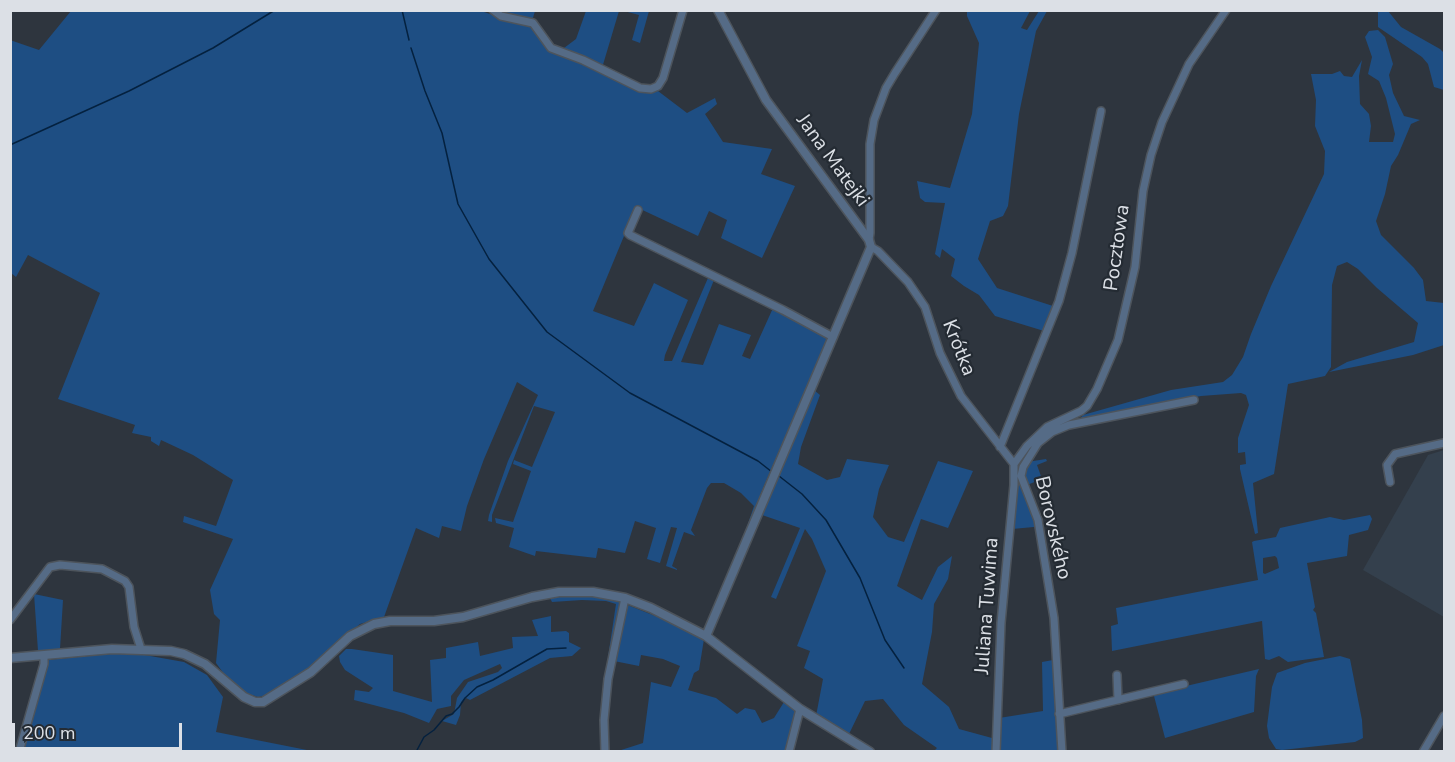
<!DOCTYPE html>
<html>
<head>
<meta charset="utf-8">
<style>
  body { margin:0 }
  #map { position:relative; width:1455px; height:762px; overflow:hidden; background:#2e353e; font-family:"Nunito Sans",sans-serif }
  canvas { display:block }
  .frame { position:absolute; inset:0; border:12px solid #dce0e6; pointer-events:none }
  .scale { position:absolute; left:12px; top:723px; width:170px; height:27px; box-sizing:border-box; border:3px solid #dce0e6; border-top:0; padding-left:8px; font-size:18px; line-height:21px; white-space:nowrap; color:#dce0e6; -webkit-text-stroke:4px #242b33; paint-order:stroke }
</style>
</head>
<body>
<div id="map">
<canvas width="1455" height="762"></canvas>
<div class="frame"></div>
<div class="scale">200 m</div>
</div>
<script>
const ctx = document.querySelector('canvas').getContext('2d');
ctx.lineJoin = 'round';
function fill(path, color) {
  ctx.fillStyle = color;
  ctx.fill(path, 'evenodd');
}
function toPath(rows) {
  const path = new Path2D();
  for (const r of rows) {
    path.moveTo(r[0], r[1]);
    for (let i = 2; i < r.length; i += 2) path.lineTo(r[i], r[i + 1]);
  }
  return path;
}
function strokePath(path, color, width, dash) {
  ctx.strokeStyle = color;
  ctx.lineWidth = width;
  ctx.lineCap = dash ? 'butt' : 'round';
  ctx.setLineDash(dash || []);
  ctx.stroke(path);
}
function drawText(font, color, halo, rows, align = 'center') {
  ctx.font = font + ' "Nunito Sans",sans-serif';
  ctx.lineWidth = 4.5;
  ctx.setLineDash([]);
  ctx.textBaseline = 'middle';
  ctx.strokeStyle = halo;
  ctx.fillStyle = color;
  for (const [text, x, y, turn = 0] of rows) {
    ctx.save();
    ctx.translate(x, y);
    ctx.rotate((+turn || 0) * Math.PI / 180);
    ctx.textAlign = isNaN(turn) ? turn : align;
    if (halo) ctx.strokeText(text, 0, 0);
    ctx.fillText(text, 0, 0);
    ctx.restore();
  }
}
const built = toPath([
  [1444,450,1444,617,1363,570,1428,455]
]);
const green = toPath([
  [71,11,481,11,493,15,532,25,550,50,581,62,642,92,658,91,687,113,715,98,717,104,705,114,723,142,772,149,761,174,795,186,762,258,721,238,727,220,709,211,698,236,636,207,593,311,634,326,654,283,688,300,665,355,664,361,672,361,708,278,714,280,681,362,703,365,719,324,751,335,742,356,750,359,773,308,826,335,828,338,760,495,762,497,737,556,754,506,741,493,724,483,711,483,707,488,691,530,695,536,684,532,672,566,677,569,677,570,666,566,677,528,671,527,660,563,647,559,656,528,635,521,625,553,598,548,596,558,536,551,535,556,509,547,514,528,496,523,495,518,513,522,531,471,513,464,514,460,532,467,555,412,534,406,492,515,492,522,488,521,489,515,508,461,538,395,517,382,484,459,467,506,461,531,442,526,439,538,416,528,384,617,360,624,299,677,272,694,258,697,246,693,227,678,216,663,220,620,214,614,210,590,233,539,183,522,184,516,216,526,233,480,193,455,161,440,159,446,151,441,151,437,132,433,135,425,58,399,100,293,28,255,16,277,11,273,10,40,39,50],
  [495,11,535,11,532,21,499,13],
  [586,11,619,11,602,68,564,48,576,39],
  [624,11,649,11,640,43,632,40,639,15],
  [967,11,1030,11,1021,28,1027,30,1039,11,1047,11,1036,31,1019,114,1008,206,1003,216,990,221,978,259,997,288,1053,306,1044,331,995,316,979,295,964,286,951,276,955,259,942,249,940,258,935,254,945,203,925,202,920,198,917,181,950,188,972,114,979,43,967,16],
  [1378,11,1388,11,1401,27,1440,49,1444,53,1444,90,1434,87,1428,64,1422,57,1378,27],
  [1378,30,1385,37,1393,64,1389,75,1393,93,1404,116,1420,120,1411,124,1398,155,1391,166,1385,194,1376,221,1381,235,1414,268,1423,280,1426,301,1444,303,1444,345,1413,355,1329,372,1347,362,1414,342,1418,323,1377,288,1358,269,1347,262,1337,266,1332,285,1331,367,1325,376,1288,384,1274,474,1253,483,1258,533,1255,534,1240,469,1240,465,1246,464,1245,452,1238,453,1238,438,1249,405,1246,395,1241,393,1201,396,1079,420,1083,415,1171,390,1223,382,1232,375,1243,357,1251,334,1271,286,1324,174,1325,151,1315,126,1316,100,1311,74,1332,74,1340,71,1344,76,1352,77,1362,60,1359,76,1360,104,1369,114,1371,126,1369,142,1393,142,1395,134,1386,98,1379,81,1368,74,1372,57,1365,37,1369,31],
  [814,390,820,395,801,447,798,464,827,480,840,477,847,459,889,465,879,489,873,517,888,537,904,542,938,461,973,471,948,528,921,519,897,586,922,600,938,567,952,556,948,579,934,604,932,632,922,684,949,707,959,729,992,738,992,751,934,751,937,748,904,725,883,699,865,701,849,734,816,716,823,679,804,668,810,651,797,646,826,571,812,539,805,529,776,599,771,597,800,528,762,515],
  [1072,418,1069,422,1035,444,1025,457,1020,469,1019,478,1034,520,1034,527,1012,529,1017,463,1027,449,1047,429],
  [1046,459,1047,461,1037,465,1042,479,1027,485,1023,472,1027,462],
  [1370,515,1372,519,1368,530,1349,535,1347,556,1307,563,1315,607,1313,610,1316,613,1324,657,1288,662,1279,656,1269,660,1265,659,1262,621,1112,651,1111,626,1118,624,1116,608,1258,580,1252,542,1254,541,1276,537,1280,528,1330,517,1344,520],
  [1275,556,1277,558,1279,568,1265,574,1263,573,1263,558],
  [34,594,63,600,60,649,38,651],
  [578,595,608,596,620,599,622,602,610,658,608,657,616,604,606,601,582,600,552,602,550,598],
  [625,604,668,621,704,639,699,670,694,673,688,690,716,698,737,714,745,708,755,710,762,723,774,718,784,702,796,711,787,751,618,751,643,743,651,682,671,687,680,666,663,659,641,655,639,666,614,661],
  [551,616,551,632,566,631,569,633,569,642,581,648,572,656,550,658,470,700,466,698,461,702,460,715,456,725,442,721,454,714,457,698,468,682,498,672,502,668,500,664,464,680,451,696,451,706,437,709,429,723,404,713,354,700,355,690,369,692,373,688,345,670,340,662,339,656,346,649,352,649,393,655,393,691,432,702,430,660,446,658,446,648,478,642,480,656,513,648,512,637,538,636,532,620],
  [110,654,139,654,184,662,207,675,223,697,216,732,312,751,22,752,47,660],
  [1340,656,1350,659,1362,720,1363,738,1355,742,1282,750,1276,749,1269,738,1267,726,1272,687,1277,673,1305,663],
  [1053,660,1060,751,998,752,999,718,1043,711,1042,662],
  [1259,669,1256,676,1254,712,1165,738,1154,696,1156,693]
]);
const stream = toPath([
  [402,10,409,40],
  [411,48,425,91,442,133,458,204,489,259,547,332,630,393,758,461,772,472],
  [10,145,129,91,213,48,275,10],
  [779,476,802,494,826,520,860,578,885,640,904,668],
  [416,752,424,737,434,730,446,716,452,714,459,707,465,698,477,687,493,680,547,649,566,648]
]);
const minor = toPath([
  [493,10,501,16,533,23,551,48,583,60,640,88,651,89,658,86,663,78,683,10],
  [638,210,628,233,630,235,783,310,833,337],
  [869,240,870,233,870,144,874,120,886,88,895,73,936,10],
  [871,247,878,251,908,282,925,307,940,353,961,396,1014,464],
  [1000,447,1059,301,1072,253,1101,111],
  [1014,464,1027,446,1047,427,1081,411,1087,406,1097,389,1118,340,1135,267,1143,191,1151,155,1162,122,1189,64,1226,10],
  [1390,482,1387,465,1395,454,1444,443],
  [10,620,50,567,60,565,102,569,125,581,129,587,134,627,141,649],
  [1117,675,1118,700],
  [1059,714,1184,684],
  [19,752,44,664,44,656],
  [605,752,604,720,608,679,625,598],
  [789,752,800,709],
  [996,752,1001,623,1014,485,1014,464],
  [1062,752,1054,618,1038,520,1021,476,1023,467,1038,443,1052,432,1069,425,1194,400],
  [1423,752,1444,716]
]);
const tertiary = toPath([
  [706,636,871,247,869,240,766,100,718,10],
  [10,658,112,649,171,651,184,654,205,664,244,697,255,702,263,702,311,672,350,636,374,624,390,621,434,621,463,617,532,597,559,592,593,592,625,598,651,608,706,636,800,709,870,752]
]);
const streetNames = [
  ["Jana Matejki",832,161,54],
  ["Pocztowa",1118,248,-82],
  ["Krótka",958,348,68],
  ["Borovského",1052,528,77],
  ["Juliana Tuwima",988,606,-86]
];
fill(built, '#34404d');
fill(green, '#1e4e83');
strokePath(stream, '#04213f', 1.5);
strokePath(minor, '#4d545c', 10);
strokePath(tertiary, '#4d545c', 11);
strokePath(minor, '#556b86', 7);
strokePath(tertiary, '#556b86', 8);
drawText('20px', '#dce0e6', '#242b33', streetNames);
</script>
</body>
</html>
